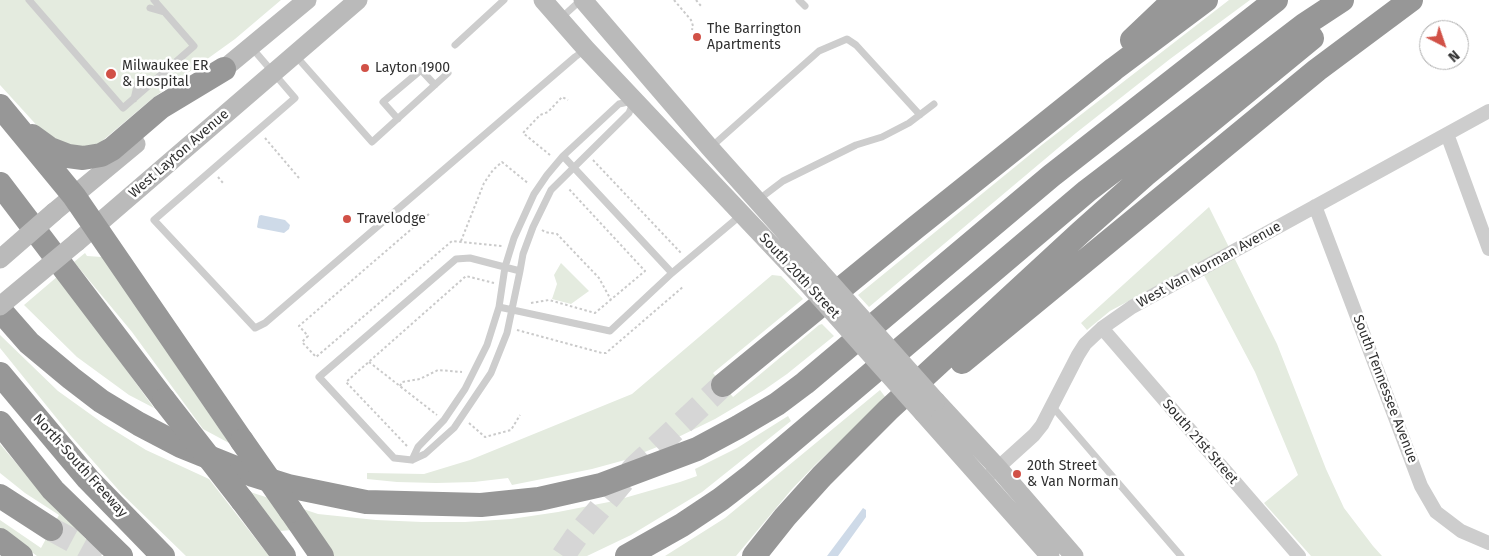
<!DOCTYPE html>
<html>
<head>
<meta charset="utf-8">
<style>
  body { margin:0 }
  #map { position:relative; width:1489px; height:556px; overflow:hidden; background:#fff; font-family:"Fira Sans",sans-serif }
  canvas { display:block }
  .north { position:absolute; left:1419px; top:20px; width:50px; height:50px; box-sizing:border-box; background:#fff; border:1px solid #acacac; border-radius:50%; rotate:139deg; font-size:14px; font-weight:700; line-height:20px; text-align:center; color:#303030 }
  .north::after { content:''; display:block; margin:auto; width:18px; height:22px; background:#d15147; clip-path:polygon(50% 0,100% 100%,50% 72%,0 100%) }
</style>
</head>
<body>
<div id="map">
<canvas width="1489" height="556"></canvas>
<div class="north">N</div>
</div>
<script>
const ctx = document.querySelector('canvas').getContext('2d');
ctx.lineJoin = 'round';
function fill(path, color) {
  ctx.fillStyle = color;
  ctx.fill(path, 'evenodd');
}
function toPath(rows) {
  const path = new Path2D();
  for (const r of rows) {
    path.moveTo(r[0], r[1]);
    for (let i = 2; i < r.length; i += 2) path.lineTo(r[i], r[i + 1]);
  }
  return path;
}
function strokePath(path, color, width, dash) {
  ctx.strokeStyle = color;
  ctx.lineWidth = width;
  ctx.lineCap = dash ? 'butt' : 'round';
  ctx.setLineDash(dash || []);
  ctx.stroke(path);
}
function drawText(font, color, halo, rows, align = 'center') {
  ctx.font = font + ' "Fira Sans",sans-serif';
  ctx.lineWidth = 5;
  ctx.setLineDash([]);
  ctx.textBaseline = 'middle';
  ctx.strokeStyle = halo;
  ctx.fillStyle = color;
  for (const [text, x, y, turn = 0] of rows) {
    ctx.save();
    ctx.translate(x, y);
    ctx.rotate((+turn || 0) * Math.PI / 180);
    ctx.textAlign = isNaN(turn) ? turn : align;
    if (halo) ctx.strokeText(text, 0, 0);
    ctx.fillText(text, 0, 0);
    ctx.restore();
  }
}
const green = toPath([
  [0,0,281,0,235,39,153,98,95,147,77,152,41,130,0,85],
  [1229,0,1250,0,1170,59,1076,133,869,307,858,295,1043,144],
  [1209,207,1277,344,1326,469,1344,508,1373,546,1382,556,1311,556,1264,503,1298,475,1255,372,1198,264,1110,311,1087,330,1081,323],
  [85,253,87,256,102,257,229,443,203,429,132,332,74,262],
  [561,263,589,291,571,304,552,299,557,284,554,275],
  [772,275,781,276,803,299,713,373,733,397,819,325,822,324,834,336,787,374,764,390,715,419,662,445,625,460,592,469,512,485,508,478,474,482,436,483,397,482,367,479,367,473,424,474,470,460,632,394],
  [58,276,154,408,129,395,77,357,24,305],
  [0,335,58,391,104,424,146,450,209,479,269,556,186,556,122,494,71,436,0,348],
  [880,390,886,398,815,465,792,489,736,556,665,556,725,518],
  [788,416,791,421,702,492,631,535,587,556,331,556,294,506,318,514,376,520,422,522,465,522,511,519,558,512,614,501,680,482,697,476,695,469,737,448],
  [0,444,33,483,102,556,37,556,0,528,0,520,41,548,59,515,25,493,0,473],
  [250,492,269,498,292,530,280,531]
]);
const water = toPath([
  [261,215,285,220,290,225,289,229,284,233,258,228,257,227,259,216],
  [863,508,866,510,866,517,838,556,827,556]
]);
const highwayTunnel = toPath([
  [51,529,101,556],
  [563,556,576,537,634,468,723,385]
]);
const path = toPath([
  [674,0,691,20,693,26,692,30],
  [696,0,701,6],
  [265,138,299,178],
  [550,155,523,133,540,115,548,112,562,97,568,100],
  [593,160,681,253],
  [218,177,223,183],
  [429,214,299,326,308,336,302,342,316,357,452,241,502,246],
  [542,230,545,232,557,234,599,278,611,300],
  [461,241,484,183,493,170,502,162,529,184],
  [531,303,549,300,595,313,645,271,568,188],
  [517,330,602,353,606,353,684,286],
  [369,362,437,415],
  [400,386,402,382,420,379,438,370,462,372],
  [469,423,485,437,511,430,520,415],
  [407,446,346,382,466,276,494,283]
]);
const lane = toPath([
  [29,0,123,108,194,46,154,0],
  [799,0,805,6],
  [150,8,164,12],
  [561,18,581,0],
  [455,45,504,0],
  [252,48,295,98,154,220,255,328,265,323,575,57,586,49],
  [295,55,372,142,448,73],
  [157,66,173,65],
  [134,99,138,82],
  [398,119,383,102,421,70,435,85],
  [710,148,819,51,847,39,856,45,920,115],
  [758,200,783,181,856,145,882,137,909,123,934,104],
  [520,271,470,258,456,259,319,377,394,458,412,460,425,454,454,428,491,373,507,333,520,271,523,254,533,227,551,190,629,113,633,103],
  [672,273,741,215],
  [499,307,610,331,672,273,563,156],
  [1052,406,1181,556],
  [412,460,418,447,444,420,465,389,487,345,499,307,505,267,514,238,534,194,547,175,563,156,619,104,632,101]
]);
const street = toPath([
  [1447,134,1489,249],
  [1315,206,1421,486,1436,512,1461,531,1489,543],
  [1102,328,1299,556],
  [992,473,1034,435,1042,425,1078,355,1085,344,1102,328,1132,307,1489,111]
]);
const secondary = toPath([
  [543,0,586,49,805,281],
  [583,0,710,148,818,269],
  [214,77,307,0],
  [54,212,136,144],
  [77,242,358,0],
  [936,401,998,468,1074,556],
  [923,413,1050,556]
]);
const highway = toPath([
  [1132,40,1174,0],
  [0,106,74,196,242,441],
  [32,136,50,149,68,156,83,158,101,155,112,149,161,107,224,69],
  [0,184,164,400],
  [0,310,29,343,71,378,101,401,139,424,181,446,253,475,288,486,366,502,481,505,539,499,601,485,697,449,738,427,777,404,805,383,1051,176,1276,0],
  [962,362,1317,70,1411,0],
  [0,374,88,479,163,556],
  [723,385,915,228,1114,69,1206,0],
  [0,423,53,490,121,556],
  [0,496,51,529],
  [242,500,284,556],
  [291,511,322,556],
  [0,540,21,556],
  [627,556,682,525,721,499,752,475,1087,191,1304,25,1342,0],
  [754,556,785,517,822,476,888,410,1081,232,1145,175,1312,38]
]);
const secondaryBridge = toPath([
  [0,259,54,212],
  [818,269,936,401],
  [805,281,923,413],
  [0,306,77,242]
]);
const highwayBridge = toPath([
  [164,400,242,500],
  [242,441,291,511]
]);
const markers = [
  [697,37,5,"#d15147"],
  [365,68,5,"#d15147"],
  [111,74,6,"#d15147"],
  [347,219,5,"#d15147"],
  [1017,474,5,"#d15147"]
];
const poiNames = [
  ["The Barrington",707,29],
  ["Apartments",707,45],
  ["Milwaukee ER",122,66],
  ["& Hospital",122,82],
  ["Layton 1900",375,68],
  ["Travelodge",357,219],
  ["20th Street",1027,466],
  ["& Van Norman",1027,482]
];
const streetNames = [
  ["West Layton Avenue",179,154,-41],
  ["West Van Norman Avenue",1209,265,-29],
  ["South 20th Street",799,276,47],
  ["South Tennessee Avenue",1385,389,69],
  ["South 21st Street",1200,442,49],
  ["North-South Freeway",80,466,48]
];
fill(green, '#e4ebdf');
fill(water, '#cedae8');
strokePath(highwayTunnel, '#d6d6d6', 24, [24, 12]);
strokePath(path, '#cacaca', 2, [2.5, 2.5]);
strokePath(lane, '#cdcdcd', 7);
strokePath(street, '#cdcdcd', 14);
strokePath(secondary, '#bababa', 19);
strokePath(highway, '#979797', 24);
strokePath(secondaryBridge, '#bababa', 19);
strokePath(highwayBridge, '#979797', 24);
for (const [x, y, r, color] of markers) {
  const dot = new Path2D();
  dot.arc(x, y, r, 0, 2 * Math.PI);
  ctx.fillStyle = color;
  ctx.fill(dot);
  strokePath(dot, '#fff', 2);
}
drawText('14px', '#303030', '#fff', poiNames, 'left');
drawText('14px', '#303030', '#fff', streetNames);
</script>
</body>
</html>
